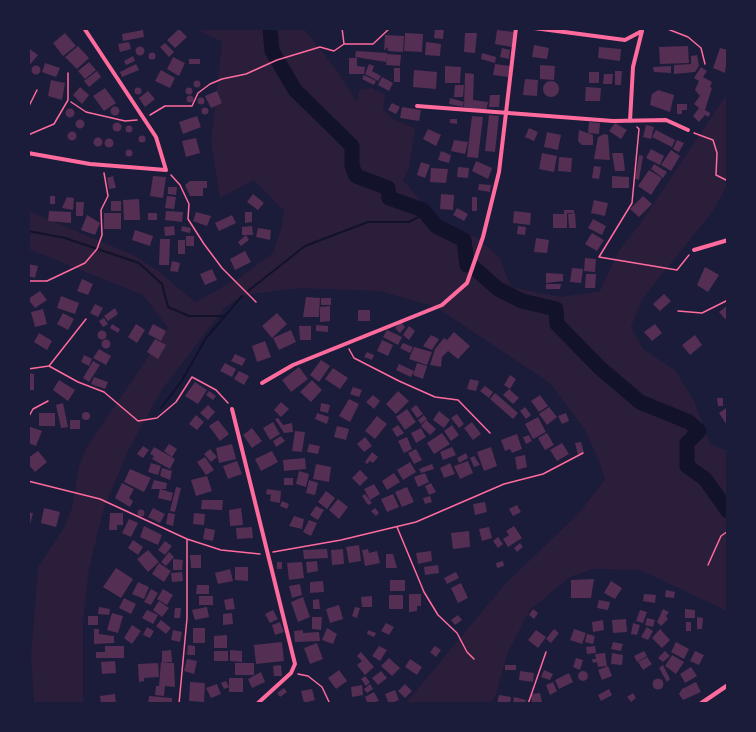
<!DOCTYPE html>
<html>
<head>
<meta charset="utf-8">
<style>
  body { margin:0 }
  #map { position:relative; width:756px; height:732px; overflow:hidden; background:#1b1b3a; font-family:Poppins,sans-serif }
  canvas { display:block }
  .frame { position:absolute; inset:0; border:30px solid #1b1b3a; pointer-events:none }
</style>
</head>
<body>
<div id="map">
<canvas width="756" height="732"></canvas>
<div class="frame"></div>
</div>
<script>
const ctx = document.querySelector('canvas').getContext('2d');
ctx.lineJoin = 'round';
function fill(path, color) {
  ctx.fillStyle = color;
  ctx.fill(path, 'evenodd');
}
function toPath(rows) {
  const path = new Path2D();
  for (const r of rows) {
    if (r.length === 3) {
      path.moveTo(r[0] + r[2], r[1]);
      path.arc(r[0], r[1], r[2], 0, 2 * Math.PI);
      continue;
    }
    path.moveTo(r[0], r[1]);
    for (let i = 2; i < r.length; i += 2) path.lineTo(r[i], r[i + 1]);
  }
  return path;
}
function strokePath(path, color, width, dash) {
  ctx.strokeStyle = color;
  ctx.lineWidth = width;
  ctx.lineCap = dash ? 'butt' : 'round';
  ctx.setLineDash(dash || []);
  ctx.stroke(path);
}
const green = toPath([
  [196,29,304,29,338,72,357,102,359,90,372,88,385,95,383,109,393,119,415,128,409,168,403,180,437,220,476,237,500,258,511,287,561,297,600,291,618,252,640,224,727,94,727,186,713,211,643,298,631,327,643,349,675,370,694,401,710,444,727,451,727,611,640,570,593,569,570,577,530,610,509,650,495,697,490,703,406,703,505,584,579,513,605,479,599,461,585,430,550,383,436,307,379,291,300,288,244,295,225,307,161,391,127,453,104,508,89,569,83,621,83,703,34,703,31,656,38,567,64,528,72,508,79,466,86,448,168,328,143,295,29,249,29,211,133,255,157,270,195,302,239,278,273,253,281,229,284,211,254,180,220,198,211,141,222,42]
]);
const stream = toPath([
  [28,231,65,238,139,263,162,284,168,307,189,316,224,316],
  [248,291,305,246,368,222,409,222,426,213],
  [161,408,181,382,206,338,242,296]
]);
const river = toPath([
  [270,28,272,51,295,90,352,146,352,166,356,176,388,188,389,198,423,210,436,226,464,240,467,265,472,266,498,289,522,301,556,309,557,324,600,368,640,402,689,422,699,431,687,443,687,466,705,479,728,511]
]);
const building = toPath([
  [435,28,444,28,443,39,434,38],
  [179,29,187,37,175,48,167,40],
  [143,30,144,37,123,41,122,34],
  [497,30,514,32,512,47,495,44],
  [65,33,76,46,63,56,53,43],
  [405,33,423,34,422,52,404,51],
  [465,33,477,33,475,53,464,52],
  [385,35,404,36,403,52,388,51,387,47,384,51],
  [129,42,131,49,120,52,118,44],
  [426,42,441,44,440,56,425,55],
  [165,43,174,52,169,57,160,47],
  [534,45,549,48,547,59,532,57],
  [78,46,89,58,77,69,65,57],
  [688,46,689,63,660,64,659,47],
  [140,51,4.5],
  [599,47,621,49,620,61,598,58],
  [28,48,38,55,28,67],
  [502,48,510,50,509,59,500,57],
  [720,48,728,50,725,73,713,68],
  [356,51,387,53,386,62,355,57],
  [152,56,3.5],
  [482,53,496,57,495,63,481,59],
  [387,54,401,55,400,66,386,65],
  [697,55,699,66,695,72,674,74,674,65,691,64,691,56],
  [133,56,135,61,126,65,124,61],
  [173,57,185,63,179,76,167,69],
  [349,58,357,58,357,66,365,67,364,74,349,74],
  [189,59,200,59,200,64,189,64],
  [89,62,96,70,85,79,78,71],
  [45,63,60,68,56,77,42,72],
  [136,64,139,70,122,77,120,72],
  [369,64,374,66,372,71,381,76,378,81,365,74],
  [495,64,510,66,508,77,493,75],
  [540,65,555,66,554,80,540,79],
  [36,70,4.5],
  [445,66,461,67,460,83,445,83],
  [671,66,671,73,654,72,653,67],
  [701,67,707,71,703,77,712,82,710,87,712,88,705,110,710,113,709,117,705,115,699,122,693,116,699,108,694,104,700,96,695,90,699,81,694,78],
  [394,68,400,68,400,82,394,82],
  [161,70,175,78,170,88,155,81],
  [414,70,437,72,436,89,413,87],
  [97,71,101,77,89,87,84,81],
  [615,71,622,71,621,85,615,85],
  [589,72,599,72,599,83,589,83],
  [465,73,474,74,473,100,488,102,486,111,464,107],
  [604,74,613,74,612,84,603,84],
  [364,75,376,81,374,85,362,79],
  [382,77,393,83,389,91,378,85],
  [525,79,538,80,537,96,523,95],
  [51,80,65,83,62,100,48,96],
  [197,84,3.5],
  [551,89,8],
  [455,85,464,85,463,97,454,97],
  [80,87,89,95,82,104,73,95],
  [586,87,601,88,600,101,585,101],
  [138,91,3.5],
  [189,91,3.5],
  [105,88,116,103,104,111,93,96],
  [658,90,674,95,670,112,650,105,652,94],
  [148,91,155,99,145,107,139,98],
  [217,91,222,103,211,108,205,96],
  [490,95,500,95,499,107,489,107],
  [190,99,3.5],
  [201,101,3.5],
  [450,98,464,102,463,107,449,104],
  [392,103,400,107,396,114,388,110],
  [677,104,687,104,687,110,682,110,682,114,677,114],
  [115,111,4.5],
  [402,107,421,110,419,121,400,118],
  [205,111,3.5],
  [70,113,4.5],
  [489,115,499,116,495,152,485,151],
  [197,116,201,127,183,134,179,122],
  [472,116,483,117,478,158,467,157],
  [450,119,457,119,457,124,450,123],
  [80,124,4.5],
  [589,122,600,123,599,134,588,133],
  [117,127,4.5],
  [615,123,627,130,621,139,609,131],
  [646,125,654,127,651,139,643,137],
  [129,129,3.5],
  [529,128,538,132,534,141,525,137],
  [428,129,441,135,436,146,423,139],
  [579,130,593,135,593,145,582,145,578,141],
  [656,130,675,140,672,147,652,137],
  [72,136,4.5],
  [547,132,561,135,558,150,544,147],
  [604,134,608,135,610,160,594,159,598,137],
  [142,139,3.5],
  [98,142,4.5],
  [196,138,200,153,186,157,182,141],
  [109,143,4.5],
  [454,140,468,142,465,154,451,151],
  [677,140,684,143,679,152,673,149],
  [651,149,664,156,660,165,646,158],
  [129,153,3.5],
  [671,150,680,156,671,171,661,165],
  [441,151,451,155,449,163,438,160],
  [542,153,557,156,554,172,539,169],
  [612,153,623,153,625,171,615,171],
  [639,155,643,156,639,180,635,179],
  [559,157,572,158,571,172,558,171],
  [476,161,492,168,488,179,472,171],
  [421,162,430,165,425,178,417,175],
  [654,164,667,172,663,178,651,169],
  [594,166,601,167,599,179,592,178],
  [458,167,469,168,468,178,457,177],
  [431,168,448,169,446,183,430,182],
  [649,170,662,178,651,195,638,186],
  [113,176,116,188,109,189,107,178],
  [153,176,166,177,163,198,150,196],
  [612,176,629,177,629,188,612,188],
  [190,181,207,181,207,188,203,188,203,196,190,196,185,185],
  [479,184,491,185,490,192,478,190],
  [168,187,177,187,176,195,168,194],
  [253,194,264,203,258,210,247,202],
  [441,194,454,195,453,210,440,209],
  [50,196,55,196,55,204,50,204],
  [167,196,176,197,174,209,165,208],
  [643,196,652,204,639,217,630,209],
  [67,197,74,198,73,210,62,208],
  [472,197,477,197,477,211,472,211],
  [139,199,140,220,124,220,123,200],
  [594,200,608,203,605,216,591,213],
  [111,201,121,201,121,211,111,211],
  [76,202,84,202,83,216,76,216],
  [457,208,468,214,464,221,453,215],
  [564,210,574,210,574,213,567,213,567,228,553,228,553,214,564,214],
  [49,211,71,212,71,223,48,221],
  [166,211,183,212,182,222,165,220],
  [514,211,531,213,530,225,513,223],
  [196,212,211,216,207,226,193,221],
  [245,212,252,212,252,222,245,223],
  [104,213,121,213,121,229,104,229],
  [148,213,157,213,157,220,148,220],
  [575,213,576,228,569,228,568,214],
  [87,215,100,223,95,235,81,230],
  [232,215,236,223,219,231,215,223],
  [593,219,606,226,602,235,588,228],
  [174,226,175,235,165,236,164,227],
  [182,226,191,228,190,233,181,231],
  [252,226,253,235,242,235,242,227],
  [518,226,526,227,525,235,517,234],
  [258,228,271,230,270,240,256,237],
  [135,230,153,236,150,246,132,240],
  [592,233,604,240,597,251,585,244],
  [246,235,249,240,241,246,238,242],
  [186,236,194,236,194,246,186,246],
  [536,238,549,240,547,253,534,252],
  [160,239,170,239,169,265,159,265],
  [178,240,185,240,185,254,178,254],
  [245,251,251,262,235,270,230,259],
  [585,258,596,259,595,272,584,271],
  [172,261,180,263,178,272,170,271],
  [28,264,38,266,35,278,28,276],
  [705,267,719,275,708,292,697,285],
  [572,268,583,269,581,283,570,282],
  [212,269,217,280,205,285,200,274],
  [546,273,563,274,563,281,546,283],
  [586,274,596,274,595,288,585,288],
  [82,279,93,284,88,295,77,291],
  [546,284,561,284,560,289,546,289],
  [40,291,47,300,35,308,28,299],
  [664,294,671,301,660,311,653,304],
  [61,296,79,303,75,314,57,308],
  [306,297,320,298,319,317,303,317],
  [321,298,331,298,331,305,321,305],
  [95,304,103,308,98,317,90,313],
  [728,305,728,317,725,319,719,312],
  [330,306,330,321,320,322,320,307],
  [115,308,118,314,108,321,104,316],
  [43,309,47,324,35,327,31,312],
  [358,310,370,310,370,321,358,321],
  [63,313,74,319,68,330,57,324],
  [277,313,287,324,272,338,262,326],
  [104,318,108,324,103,327,99,321],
  [401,322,405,327,400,333,395,328],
  [112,324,120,329,118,333,110,328],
  [136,324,145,330,137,343,128,337],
  [153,324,166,331,161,341,148,334],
  [655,324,662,333,652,341,644,332],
  [316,325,328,326,328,332,316,331],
  [299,326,311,326,311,340,300,340],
  [409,326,415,331,409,340,403,335],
  [291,330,296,342,279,350,273,338],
  [387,330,402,337,398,345,383,337],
  [102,335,4.5],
  [454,332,470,346,458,359,448,351,442,357,441,367,430,365,435,349,444,338,447,340],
  [39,333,52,341,47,350,34,342],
  [431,335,439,339,432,350,423,346],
  [695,335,702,345,690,355,682,345],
  [155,339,166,345,158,359,147,352],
  [106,344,4.5],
  [382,340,393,345,388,356,377,351],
  [265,341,271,357,257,362,252,346],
  [403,343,413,347,410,353,400,348],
  [414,347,432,352,427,365,409,359],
  [99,349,111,356,106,365,93,358],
  [367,352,374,355,372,360,364,357],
  [235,354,246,359,242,366,231,361],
  [84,355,92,359,89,366,81,362],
  [321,360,330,366,319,382,310,375],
  [93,361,100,365,89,382,83,378],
  [225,363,236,369,232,377,220,371],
  [417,363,427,366,423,379,413,375],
  [399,364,414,371,411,377,396,370],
  [299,367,308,379,291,392,282,380],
  [333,368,348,378,340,389,325,379],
  [239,371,249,376,244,385,234,379],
  [28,373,34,374,34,390,28,390],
  [510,375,516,379,510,389,504,385],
  [94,377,108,382,105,389,91,384],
  [470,379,479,381,476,391,467,389],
  [59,380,75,390,68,401,53,390],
  [312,380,322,390,311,402,300,392],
  [195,382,207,390,198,404,185,396],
  [485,386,493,392,489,398,480,391],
  [353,387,362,390,359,397,350,394],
  [509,389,519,398,513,404,503,395],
  [209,391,216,396,213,400,206,395],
  [398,391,409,401,396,414,386,404],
  [495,393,518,413,513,419,490,399],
  [373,395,380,401,374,409,366,402],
  [540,395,548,406,539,412,531,401],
  [717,398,723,398,723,406,718,406],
  [349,399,359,404,350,422,339,416],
  [281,402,289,409,281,417,274,410],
  [63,403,68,427,61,428,56,405],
  [321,403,330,405,328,413,320,411],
  [208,405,215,412,208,420,200,413],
  [416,405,423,414,417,418,411,409],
  [525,407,531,415,526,419,520,411],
  [549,407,557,417,547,425,539,414],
  [726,408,728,411,728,427,719,413],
  [407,409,416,422,405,430,396,417],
  [439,411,450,420,444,428,433,420],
  [86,416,4],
  [39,413,55,413,55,426,39,426],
  [317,413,329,417,327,424,315,419],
  [566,413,569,421,562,424,558,416],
  [457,414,464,424,459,428,451,418],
  [196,415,204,422,197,430,189,424],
  [424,415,427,419,421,424,418,420],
  [377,416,387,424,375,439,365,431],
  [538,417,546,432,533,439,525,424],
  [278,418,283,425,292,423,293,432,284,433,275,419],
  [70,420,80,420,80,429,70,429],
  [218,420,229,434,220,441,209,426],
  [426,420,436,429,430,435,421,426],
  [273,422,280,434,270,440,263,428],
  [472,422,481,434,473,440,464,428],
  [398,425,404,433,397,437,392,429],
  [452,425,459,435,451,441,444,431],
  [28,426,42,431,36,446,28,443],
  [337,426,349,429,346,440,334,437],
  [252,428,262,441,252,448,243,435],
  [421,428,426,437,416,443,411,433],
  [295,431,305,432,302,452,292,451],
  [442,433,450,444,434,454,427,443],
  [547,433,554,445,545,450,538,438],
  [517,434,522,449,512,453,510,449,505,451,501,440],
  [529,435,532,441,526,444,523,437],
  [281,436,285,441,276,447,273,441],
  [365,437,372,446,364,452,357,444],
  [407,437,412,449,404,453,398,441],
  [581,442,584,453,578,455,575,443],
  [562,443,569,454,557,461,550,450],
  [169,444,177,449,172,457,164,451],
  [232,444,236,459,219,463,216,448],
  [309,444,320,446,318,454,307,452],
  [143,446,149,450,143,458,137,454],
  [154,447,175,459,170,469,152,459,154,456,150,454],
  [452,447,456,455,443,460,440,452],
  [491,447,497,466,484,471,477,452],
  [210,449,217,457,211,462,204,454],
  [416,449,422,460,414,464,408,453],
  [38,451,47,462,35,472,28,464,28,458],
  [272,451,278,462,261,471,255,459],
  [372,452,378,457,373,463,370,461,367,464,365,462],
  [466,453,468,458,459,463,457,458],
  [525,455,527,467,517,470,515,457],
  [474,456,480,465,474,467,470,458],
  [205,457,214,470,206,475,197,462],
  [305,458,306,469,284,471,283,460],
  [237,461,242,474,228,479,223,466],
  [468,461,473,473,460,479,454,466],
  [410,462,416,472,403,480,397,470],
  [151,463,161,466,158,475,148,472],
  [450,463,455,474,444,478,440,468],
  [316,464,331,467,329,482,313,479],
  [432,464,434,469,421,473,419,469],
  [162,468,172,471,170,480,160,476],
  [130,469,151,478,144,492,124,482],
  [360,470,368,478,360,486,352,478],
  [299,471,309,474,306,487,296,484],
  [394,473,400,482,387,490,382,481],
  [425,473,429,482,418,487,414,477],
  [207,476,212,491,196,496,191,480],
  [284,478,293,478,293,485,284,485],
  [154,480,167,483,166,489,151,489],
  [309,480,318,483,315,495,306,493],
  [122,483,134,489,129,498,133,501,130,507,115,498],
  [431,483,436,492,429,495,425,486],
  [374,484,380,494,370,500,364,489],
  [176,487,181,488,175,512,170,511],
  [407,487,414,502,402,507,395,492],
  [160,489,173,493,171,501,158,498],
  [267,489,281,491,280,503,270,501,271,495,266,494],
  [326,491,335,498,327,509,318,502],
  [365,494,372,503,368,505,362,496],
  [393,494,399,507,387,512,381,499],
  [430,496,432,502,425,504,423,498],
  [338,499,348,507,339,519,329,510],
  [202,500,223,500,222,510,201,509],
  [282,501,289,504,287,509,280,506],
  [485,502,487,512,475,515,473,504],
  [517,505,521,512,513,516,509,509],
  [316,506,324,510,318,520,310,515],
  [44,508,60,512,56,527,41,523],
  [153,508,165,514,160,523,148,517],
  [241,508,243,525,230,526,229,510],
  [375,508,379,513,376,516,371,511],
  [141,513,3.5],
  [28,512,33,513,29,528,28,528],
  [110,513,123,513,123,525,117,525,117,530,109,530],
  [168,513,175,514,173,526,166,524],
  [194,513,205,514,204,525,193,524],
  [294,516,304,519,302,529,289,526],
  [129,519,138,523,131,537,122,533],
  [309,520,317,523,311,536,303,532],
  [144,526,162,535,158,545,140,537],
  [514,526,522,538,508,547,503,539,509,535,506,531],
  [252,527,253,538,237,539,236,528],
  [489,527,492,538,482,541,479,529],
  [205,528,215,530,213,541,203,539],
  [469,531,470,547,453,549,451,533],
  [498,537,503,544,498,548,493,541],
  [133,540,143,547,138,555,128,548],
  [165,541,172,546,165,555,158,550],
  [520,543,523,547,517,552,514,548],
  [359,545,361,561,349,563,346,547],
  [327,549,328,558,304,559,303,550],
  [343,549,344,564,332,565,331,550],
  [368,549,369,553,377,551,380,563,365,566,362,550],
  [148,550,159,562,148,572,137,559],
  [431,551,432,561,418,564,416,553],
  [169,552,174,557,166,566,161,562],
  [386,554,393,554,397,568,386,568],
  [190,555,201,555,201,568,191,568],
  [173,559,183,560,182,570,173,570],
  [317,561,318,571,307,573,306,562],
  [503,561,504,566,497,568,496,563],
  [277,562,282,562,282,569,277,569],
  [302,562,304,578,289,580,287,563],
  [159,563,171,571,164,582,152,574],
  [438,565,439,573,425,575,424,567],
  [235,567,248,567,248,581,235,580],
  [116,568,133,579,121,598,103,587],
  [230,569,233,581,218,584,215,573],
  [182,572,183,581,172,582,171,573],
  [456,572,459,578,447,584,444,578],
  [594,579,591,598,571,598,571,580],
  [390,580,405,580,405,591,390,591],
  [323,581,324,592,310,593,310,582],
  [611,581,622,588,615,599,604,593],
  [138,582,149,587,144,599,132,594],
  [461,583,468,598,458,603,451,588],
  [300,584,302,595,292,598,289,586],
  [197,585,209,585,209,594,196,594],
  [151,589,158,593,151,605,144,602],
  [163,589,173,595,167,605,157,599],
  [666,590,675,592,674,598,665,597],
  [409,594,421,594,421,606,417,606,417,611,409,612],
  [644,594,656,595,655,603,643,601],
  [389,595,403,595,403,609,389,609],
  [199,596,213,596,213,605,199,605],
  [372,596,372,607,362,607,361,597],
  [303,597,310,617,298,622,291,602],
  [124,598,136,604,131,614,119,608],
  [233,598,235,609,226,610,224,600],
  [319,599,320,609,313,609,313,600],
  [599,600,610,602,608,610,597,608],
  [159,601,169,608,162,617,153,610],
  [339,605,343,619,330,623,326,609],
  [99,607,110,609,109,615,98,614],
  [207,607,209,617,195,620,192,610],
  [355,607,360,608,357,618,352,616],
  [175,608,181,608,180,618,174,618],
  [533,609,538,613,534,619,529,615],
  [663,609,669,612,666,616,668,619,661,626,657,622],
  [685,609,695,610,695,618,685,618],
  [147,610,158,615,153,624,142,618],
  [273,610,278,619,270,623,265,614],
  [640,610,647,612,643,623,636,621],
  [112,613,123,616,118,633,107,630],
  [232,613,233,624,223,625,223,614],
  [458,615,462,620,455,625,451,620],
  [88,616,98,616,98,625,88,625],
  [312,617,322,617,321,630,312,629],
  [697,617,703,618,702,629,697,629],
  [647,618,655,620,653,627,645,625],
  [626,619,627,632,613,633,612,620],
  [161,620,171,628,166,634,156,626],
  [603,620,604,630,593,632,592,622],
  [280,622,284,632,275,635,272,625],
  [686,622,691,622,691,631,686,631],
  [386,623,394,627,389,635,381,631],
  [633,623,640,625,637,635,631,634],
  [132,625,141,631,132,644,124,638],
  [147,627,154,631,150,638,143,635],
  [647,627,653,631,648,640,641,637],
  [193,628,205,628,205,643,193,643],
  [327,628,337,634,333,644,322,640],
  [94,629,99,629,99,634,114,636,114,643,94,644],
  [554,629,559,633,551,643,546,639],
  [574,629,586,633,582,644,570,640],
  [660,629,670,640,662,648,652,638],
  [173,630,182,632,180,642,171,640],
  [303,630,303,633,319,632,320,641,295,642,294,631],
  [368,630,376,633,374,637,367,634],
  [536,630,546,637,538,648,528,640],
  [587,634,595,636,593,644,585,642],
  [227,635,227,648,214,648,214,636],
  [282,642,284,661,256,664,254,645],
  [613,642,623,644,621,651,611,649],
  [676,642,689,649,684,659,671,652],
  [317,643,323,659,310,664,304,648],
  [188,645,195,646,195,655,187,655],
  [105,646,124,646,124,658,96,658,96,652,105,652],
  [379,646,387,650,380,661,372,656],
  [435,646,441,650,436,657,430,652],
  [595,646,596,653,587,654,586,647],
  [171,650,172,662,162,662,162,651],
  [230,650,242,651,242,662,230,661],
  [214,651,228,651,228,661,214,661],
  [644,651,647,656,637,662,634,656],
  [665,651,670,656,663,662,658,658],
  [695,651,704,655,699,665,690,661],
  [361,652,374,667,365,675,357,665,362,661,357,656],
  [605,653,607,666,598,667,597,662,593,663,592,659,596,659,595,654],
  [612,653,623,655,622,665,611,664],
  [672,655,684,662,676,674,665,666],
  [647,657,652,664,643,670,638,662],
  [389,658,400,668,392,676,381,666],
  [576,658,583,660,580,670,573,667],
  [187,659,197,661,194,674,184,671],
  [410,659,422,667,417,675,405,667],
  [115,661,116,673,102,674,101,662],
  [161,662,174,663,175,687,165,686,164,696,155,695,156,686,159,686],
  [158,663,159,677,144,678,144,681,139,682,138,664],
  [235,663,254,663,254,675,235,675],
  [281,665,282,676,274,676,273,666],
  [505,665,516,665,516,670,505,670],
  [663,665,670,679,667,682,659,668],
  [608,666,612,676,602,680,598,670],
  [691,667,697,676,685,683,680,674],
  [339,670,347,681,336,689,328,678],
  [544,670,553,674,550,680,541,677],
  [381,671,387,678,378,685,372,678],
  [520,671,534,673,533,682,519,680],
  [583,676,5],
  [261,672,265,682,252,688,248,679],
  [569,673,573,682,559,689,555,680],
  [365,676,370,682,366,686,361,679],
  [229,678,243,678,243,692,229,692],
  [658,684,5.5],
  [226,681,229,687,224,689,221,683],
  [190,682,205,683,204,702,189,701],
  [553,682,557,691,550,695,546,685],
  [696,682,701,692,683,700,679,694,682,689],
  [217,684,221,694,211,698,206,688],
  [370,684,373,689,367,693,364,689],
  [405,684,412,691,405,698,398,691],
  [362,685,363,695,352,697,351,687],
  [284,688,287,692,280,697,277,693],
  [312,689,315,700,304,703,301,691],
  [609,689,612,695,601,701,598,695],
  [395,690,399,700,389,704,385,694],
  [374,692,379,701,368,704,365,697],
  [540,693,542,702,532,703,531,694],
  [633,693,636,698,631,702,627,697],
  [115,694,116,704,101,704,100,696],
  [499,695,511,697,510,704,497,703],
  [149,696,172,698,172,704,148,704],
  [514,697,526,700,525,704,513,704]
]);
const path = toPath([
  [665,28,688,37,701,48,705,64],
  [344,44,373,44,390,28],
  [71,102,86,112,125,121,137,120],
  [150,115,165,106,192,106,198,93,210,84,222,79,246,74,277,60,320,47,334,51,344,44,342,28],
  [637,127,639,129,632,203,599,257,677,270,689,255],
  [694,133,713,140,717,153,716,175,728,181],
  [171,175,180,185,189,204,188,219,204,244,222,268,256,302],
  [28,281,47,281,85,263,97,249,102,235,101,210,108,196,104,173],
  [678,311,702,313,728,300],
  [349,349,354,358,399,381,435,397,458,400,490,433],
  [49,366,78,382,104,392,138,421,157,418,176,402,192,377,216,390,228,403],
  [28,369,49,366,86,319],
  [28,418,33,409,48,401],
  [28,481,100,499,187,539,221,550,260,554],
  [397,527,424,592,438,615,457,633,467,652,474,659],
  [273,552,341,540,416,522,504,484,543,474,583,453],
  [708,565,721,536,728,531],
  [298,674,308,676,322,687,330,704],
  [179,704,187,618,187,540],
  [528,704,546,652]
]);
const service = toPath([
  [28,108,37,90],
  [28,135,54,124,68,100,68,73]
]);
const minor = toPath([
  [534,28,625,40,642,31,633,67,630,121],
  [417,106,613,121,666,120,688,130],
  [28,153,90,164,166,170,156,137,84,28],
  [694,250,728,240],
  [262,383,293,365,442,305,467,283,483,237,499,172,516,28],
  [232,409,295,664,291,673,257,704]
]);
const tertiary = toPath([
  [700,704,728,685]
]);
fill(green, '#2a1e3b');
strokePath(stream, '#12122b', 2);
strokePath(river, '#12122b', 15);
fill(building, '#542f53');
strokePath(path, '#ff6b9d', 1.5);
strokePath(service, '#ff6b9d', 1.5);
strokePath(minor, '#ff6b9d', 4);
strokePath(tertiary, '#ff6b9d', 4.5);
</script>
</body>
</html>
